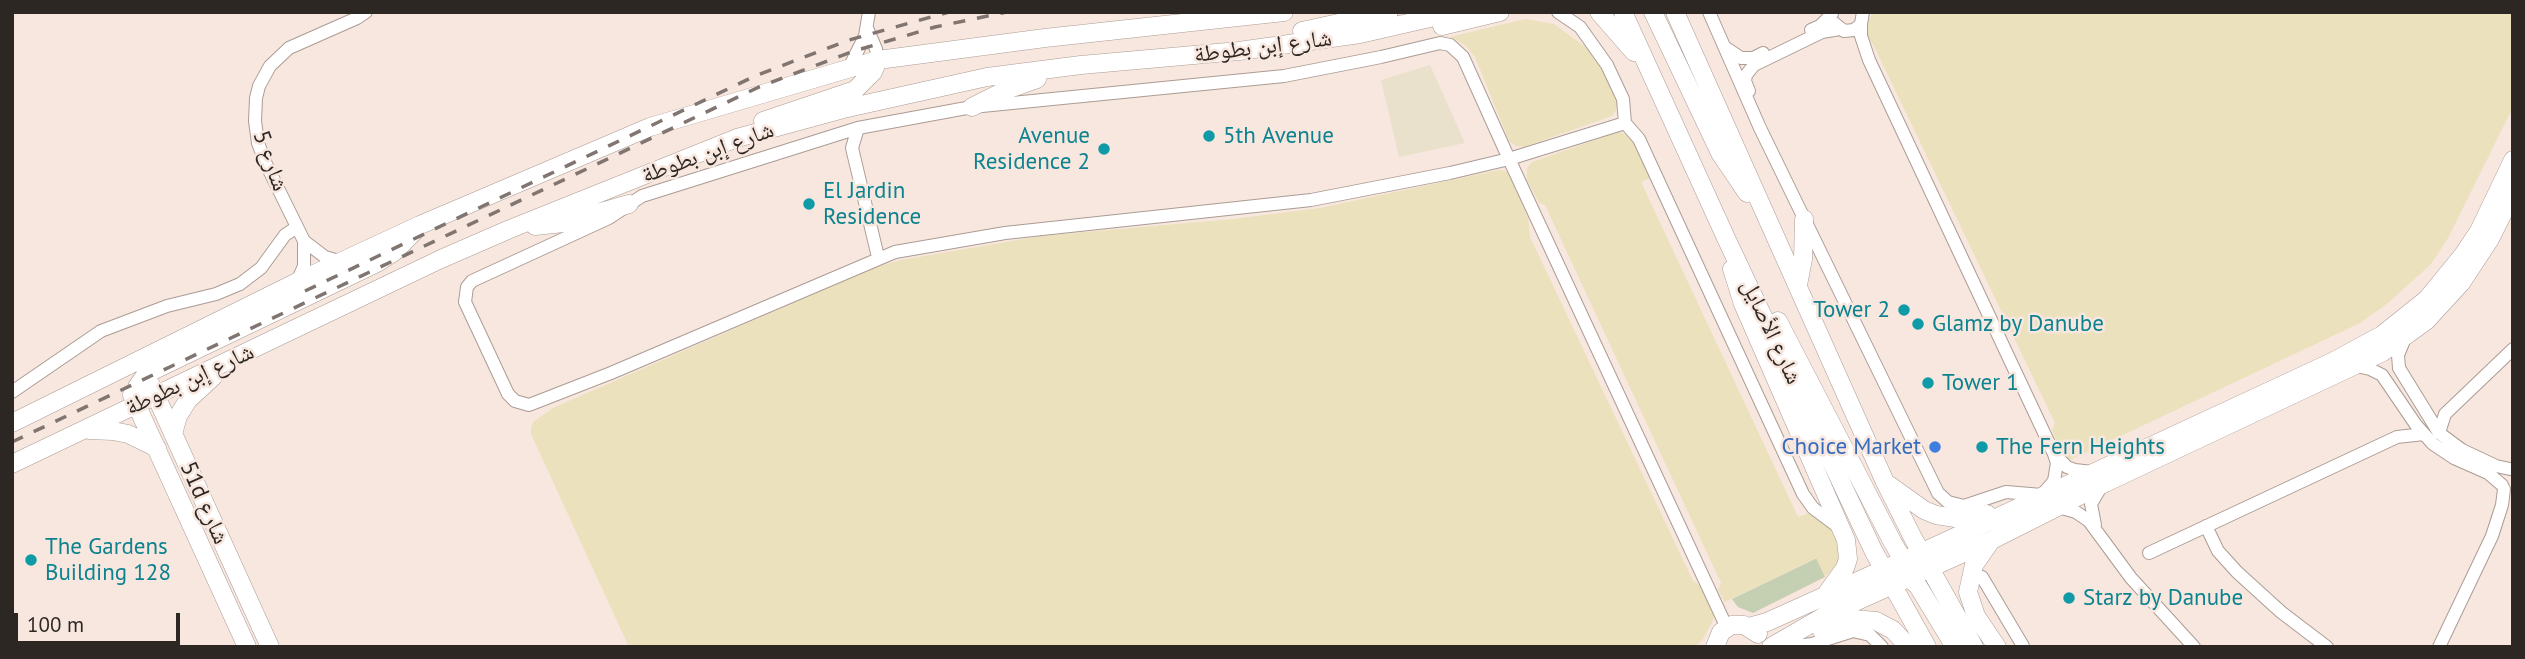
<!DOCTYPE html>
<html>
<head>
<meta charset="utf-8">
<style>
  body { margin:0 }
  #map { position:relative; width:2525px; height:659px; overflow:hidden; background:#f8e7de; font-family:"PT Sans",sans-serif }
  canvas { display:block }
  .frame { position:absolute; inset:0; border:14px solid #2d2724; pointer-events:none }
  .scale { position:absolute; left:14px; top:613px; width:166px; height:32px; box-sizing:border-box; border:4px solid #2d2724; border-top:0; padding-left:9px; font-size:21px; line-height:24px; white-space:nowrap; color:#2d2724; -webkit-text-stroke:5px #f8e7de; paint-order:stroke }
</style>
</head>
<body>
<div id="map">
<canvas width="2525" height="659"></canvas>
<div class="frame"></div>
<div class="scale">100 m</div>
</div>
<script>
const ctx = document.querySelector('canvas').getContext('2d');
ctx.lineJoin = 'round';
function fill(path, color) {
  ctx.fillStyle = color;
  ctx.fill(path, 'evenodd');
}
function toPath(rows) {
  const path = new Path2D();
  for (const r of rows) {
    path.moveTo(r[0], r[1]);
    for (let i = 2; i < r.length; i += 2) path.lineTo(r[i], r[i + 1]);
  }
  return path;
}
function strokePath(path, color, width, dash) {
  ctx.strokeStyle = color;
  ctx.lineWidth = width;
  ctx.lineCap = dash ? 'butt' : 'round';
  ctx.setLineDash(dash || []);
  ctx.stroke(path);
}
function drawText(font, color, halo, rows, align = 'center') {
  ctx.font = font + ' "PT Sans","Noto Naskh Arabic",sans-serif';
  ctx.lineWidth = 5;
  ctx.setLineDash([]);
  ctx.textBaseline = 'middle';
  ctx.strokeStyle = halo;
  ctx.fillStyle = color;
  for (const [text, x, y, turn = 0] of rows) {
    ctx.save();
    ctx.translate(x, y);
    ctx.rotate((+turn || 0) * Math.PI / 180);
    ctx.textAlign = isNaN(turn) ? turn : align;
    if (halo) ctx.strokeText(text, 0, 0);
    ctx.fillText(text, 0, 0);
    ctx.restore();
  }
}
const industrial = toPath([
  [1430,65,1465,143,1399,157,1381,80]
]);
const green = toPath([
  [1817,558,1825,577,1753,613,1738,607,1732,599]
]);
const sand = toPath([
  [1873,12,2513,12,2513,107,2448,238,2431,264,2388,303,2360,323,2070,460,2064,456,2059,449,2052,430,2055,423,1873,44,1867,37,1867,25],
  [1525,19,1554,24,1588,49,1605,74,1618,100,1616,110,1612,116,1524,147,1516,146,1509,141,1475,57,1465,45,1450,37],
  [1618,132,1625,134,1633,140,1650,178,1641,182,1798,517,1809,513,1832,527,1839,543,1840,561,1825,577,1816,558,1725,602,1718,590,1721,583,1545,205,1539,203,1527,180,1527,168,1532,162],
  [1499,170,1506,171,1510,175,1528,218,1530,237,1693,581,1701,586,1715,610,1713,620,1703,639,1695,647,629,647,531,434,531,427,534,421,555,407,876,267,901,260,1041,236,1233,219,1320,208]
]);
const street = toPath([
  [1558,12,1580,27,1607,65,1623,99,1625,123,1639,139,1803,494,1813,508,1837,526],
  [1709,12,1760,128,1938,493,1948,502,1964,506,2006,492,2042,495,2054,481,2057,463,2054,454,1869,60,1861,36,1861,24],
  [1834,23,1844,31,1854,30,1861,24,1863,12],
  [867,28,876,49,878,60],
  [1811,30,1820,26,1832,14],
  [1726,48,1741,58,1753,58,1763,53],
  [849,68,865,36,869,12],
  [1749,91,1745,81,1746,75,1754,65,1822,32,1840,29],
  [1625,123,1509,159,1450,173,1311,200,1005,233,895,252,611,373,529,405,515,401,508,394,465,302,467,287,472,281,609,218,642,196,858,128,972,107,1284,76,1381,57,1440,43,1450,45,1463,57,1509,159,1727,628],
  [858,128,852,148,878,257],
  [304,241,325,257,342,262],
  [297,282,304,266,304,241,266,164,258,143,255,121,256,98,259,86,270,66,289,48,357,18,366,12],
  [2405,338,2398,355,2399,368,2439,433,2462,450,2496,466,2510,469],
  [2356,366,2370,369,2382,375,2416,425,2433,444,2454,458,2488,473,2502,485],
  [12,392,101,331,167,306,216,294,240,284,261,268,285,235,297,227],
  [2439,433,2445,414,2513,349],
  [2055,455,2067,467,2075,470,2092,472],
  [2058,507,2076,512,2089,521,2131,578,2194,647],
  [2095,525,2091,504,2101,487],
  [2206,526,2218,551,2237,572,2281,612,2327,647],
  [2149,553,2397,437,2424,434],
  [1982,577,2023,646],
  [1788,647,1812,644,1853,631,1870,635,1882,647],
  [2439,647,2492,536,2502,505,2504,489]
]);
const secondary = toPath([
  [1599,12,1634,52],
  [1623,12,1726,238,1874,552,1927,647],
  [1653,12,1720,153,1747,193],
  [1675,12,1885,482,1913,538,1974,647],
  [1442,26,1500,12],
  [1302,31,1389,12],
  [972,107,1006,90,1037,79],
  [763,121,855,90,873,72,878,60],
  [535,226,563,223,629,204],
  [1732,269,1743,304,1846,540,1848,559,1845,568,1827,593],
  [1798,285,1803,259,1804,219],
  [1778,321,1893,543,1900,555,1913,564],
  [151,385,270,647],
  [132,395,247,647],
  [137,405,137,387,146,374,377,263,394,252,414,232],
  [12,423,297,282,420,225,650,127,878,60,1045,38,1284,12],
  [89,430,113,431,128,434,157,448],
  [173,434,178,416,188,400,214,376],
  [12,464,441,259,510,229,737,138,843,109,987,77,1081,65,1239,51,1360,34,1456,12],
  [1889,485,1924,510,1936,515,1962,519,1987,514],
  [1990,542,1974,565,1968,592,1976,616,1997,647],
  [1903,573,1918,586,1955,647],
  [1749,627,1767,622,1938,545,2332,362,2382,335,2427,299,2463,255,2479,231,2513,160],
  [1822,631,1854,619,1876,621,1893,630,1909,647],
  [1715,647,1721,632,1732,625,1744,625,1758,634],
  [1771,647,1826,615,1992,540,2105,483,2383,352,2426,321,2461,283,2490,239,2513,193]
]);
const rail = toPath([
  [305,291,755,76,849,40,949,12],
  [12,442,759,87,851,52,935,27,1007,12]
]);
const markers = [
  [1209,136,7,"#0f9aa8"],
  [1104,149,7,"#0f9aa8"],
  [809,204,7,"#0f9aa8"],
  [1904,310,7,"#0f9aa8"],
  [1918,324,7,"#0f9aa8"],
  [1928,383,7,"#0f9aa8"],
  [1935,447,7,"#3f7fe0"],
  [1982,447,7,"#0f9aa8"],
  [31,560,7,"#0f9aa8"],
  [2069,598,7,"#0f9aa8"]
];
const streetNames = [
  ["شارع إبن بطوطة",1263,47,-7],
  ["شارع إبن بطوطة",708,153,-20],
  ["شارع 5",270,161,70],
  ["شارع الأصايل",1771,332,65],
  ["شارع إبن بطوطة",190,380,-25],
  ["51d شارع",204,503,66]
];
const cultureNames = [
  ["Avenue",1090,136,"right"],
  ["Residence 2",1090,162,"right"],
  ["5th Avenue",1223,136],
  ["El Jardin",823,191],
  ["Residence",823,217],
  ["Tower 2",1890,310,"right"],
  ["Glamz by Danube",1932,324],
  ["Tower 1",1942,383],
  ["The Fern Heights",1996,447],
  ["The Gardens",45,547],
  ["Building 128",45,573],
  ["Starz by Danube",2083,598]
];
const shopNames = [
  ["Choice Market",1921,447]
];
fill(industrial, '#e9e1cb');
fill(green, '#c5cfb1');
fill(sand, '#ebe1bc');
strokePath(street, '#ab9c94', 14);
strokePath(secondary, '#ab9c94', 19);
strokePath(street, '#fff', 12);
strokePath(secondary, '#fff', 18);
strokePath(rail, '#807570', 3.5, [12, 12]);
for (const [x, y, r, color] of markers) {
  const dot = new Path2D();
  dot.arc(x, y, r, 0, 2 * Math.PI);
  ctx.fillStyle = color;
  ctx.fill(dot);
  strokePath(dot, '#f8e7de', 2.5);
}
drawText('23px', '#2d2724', '#f8e7de', streetNames);
drawText('23px', '#0d838f', '#f8e7de', cultureNames, 'left');
drawText('23px', '#366cbe', '#f8e7de', shopNames, 'right');
</script>
</body>
</html>
